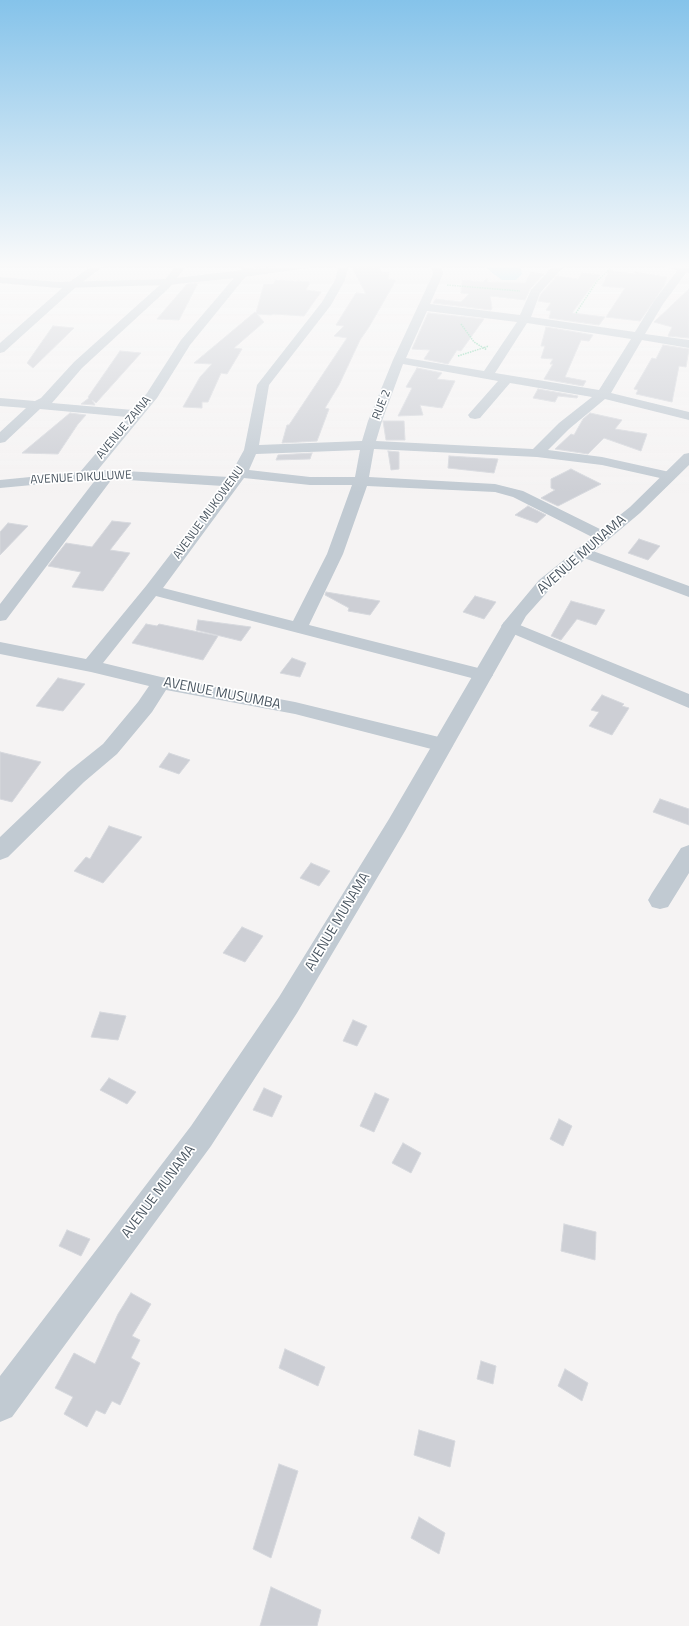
<!DOCTYPE html>
<html>
<head>
<meta charset="utf-8">
<style>
  body { margin:0 }
  canvas { display:block; background:#f5f3f3 }
</style>
</head>
<body>
<canvas width="689" height="1626"></canvas>
<script>
const ctx = document.querySelector('canvas').getContext('2d');
ctx.lineJoin = 'round';
function fill(path, color) {
  ctx.fillStyle = color;
  ctx.fill(path, 'evenodd');
}
function toPath(rows) {
  const path = new Path2D();
  for (const r of rows) {
    path.moveTo(r[0], r[1]);
    for (let i = 2; i < r.length; i += 2) path.lineTo(r[i], r[i + 1]);
  }
  return path;
}
function strokePath(path, color, width, dash) {
  ctx.strokeStyle = color;
  ctx.lineWidth = width;
  ctx.lineCap = dash ? 'butt' : 'round';
  ctx.setLineDash(dash || []);
  ctx.stroke(path);
}
function drawText(font, color, halo, rows, align = 'center') {
  ctx.font = font + ' "Titillium Web",sans-serif';
  ctx.lineWidth = 3.5;
  ctx.setLineDash([]);
  ctx.textBaseline = 'middle';
  ctx.strokeStyle = halo;
  ctx.fillStyle = color;
  for (const [text, x, y, turn = 0] of rows) {
    ctx.save();
    ctx.translate(x, y);
    ctx.rotate((+turn || 0) * Math.PI / 180);
    ctx.textAlign = isNaN(turn) ? turn : align;
    if (halo) ctx.strokeText(text, 0, 0);
    ctx.fillText(text, 0, 0);
    ctx.restore();
  }
}
const water = toPath([
  [485,265,518,265,520,266,522,274,516,280,502,280,491,272]
]);
const building = toPath([
  [353,269,380,269,381,272,389,272,388,279,396,280,369,327,360,340,339,385,325,408,329,409,317,441,282,443,287,425,289,425,347,338,334,336,344,326,336,325,356,293,366,294,353,269],
  [609,271,634,274,635,272,667,277,664,286,640,321,606,317,625,288,602,286,609,271],
  [531,272,544,274,530,289,525,300,490,296,492,308,491,310,433,303,436,299,461,302,469,294,461,293,462,280,483,282,487,278,488,282,525,283,531,272],
  [582,273,600,275,572,313,605,317,599,325,549,318,551,311,546,310,551,303,538,301,541,294,557,276,578,279,582,273],
  [276,280,310,282,306,290,321,292,304,316,273,314,271,315,257,314,264,322,234,348,242,349,227,374,221,373,208,402,202,402,202,408,183,407,200,377,212,364,194,363,255,312,256,313,264,284,273,284,276,280],
  [198,283,179,320,157,319,187,284,198,283],
  [689,289,689,338,668,336,672,327,654,322,689,289],
  [428,313,484,319,461,351,457,350,448,364,424,359,430,350,412,349,428,313],
  [53,326,74,328,33,368,27,363,53,326],
  [546,327,593,335,589,341,581,340,565,377,586,381,583,386,544,379,553,364,550,364,553,359,541,358,545,346,541,346,546,327],
  [663,345,689,349,686,367,679,366,672,402,636,394,638,390,634,389,652,358,656,359,663,345],
  [120,351,141,353,96,403,92,400,95,405,81,404,89,398,88,397,120,351],
  [417,368,442,373,437,379,455,381,442,408,420,405,423,415,398,416,412,388,406,387,417,368],
  [538,389,578,396,577,398,558,396,555,402,533,398,538,389],
  [70,413,86,415,78,424,58,454,22,453,70,413],
  [590,413,622,420,615,429,647,434,641,451,604,438,588,454,555,449,571,434,574,435,583,419,590,413],
  [383,421,404,421,405,440,386,440,383,421],
  [388,451,399,452,399,469,391,470,388,451],
  [312,453,310,459,276,460,278,455,312,453],
  [449,456,498,459,494,473,448,468,449,456],
  [571,469,601,484,558,506,541,498,555,490,551,488,551,479,571,469],
  [528,506,546,515,537,523,515,515,528,506],
  [112,521,131,523,110,550,130,553,103,591,72,587,81,572,48,566,66,543,92,547,112,521],
  [8,523,28,526,0,555,0,532,8,523],
  [639,539,660,546,648,560,628,553,639,539],
  [326,592,380,601,370,615,348,611,349,608,325,595,326,592],
  [475,596,496,602,484,619,463,612,475,596],
  [571,601,605,610,596,625,577,619,561,640,551,636,571,601],
  [198,620,251,627,241,641,196,630,198,620],
  [146,624,157,626,159,624,218,636,203,660,132,643,146,624],
  [292,658,306,663,300,677,280,673,292,658],
  [58,678,85,684,63,711,36,706,58,678],
  [602,695,624,704,622,706,629,708,612,735,589,726,599,712,591,710,602,695],
  [0,752,41,762,12,802,0,799,0,752],
  [169,753,190,760,179,774,159,767,169,753],
  [660,799,689,809,689,825,653,812,660,799],
  [109,826,142,837,103,883,74,871,86,857,90,859,109,826],
  [311,863,330,871,319,886,300,878,311,863],
  [242,927,263,936,245,962,223,953,242,927],
  [100,1012,126,1016,118,1040,91,1037,100,1012],
  [353,1020,367,1026,357,1046,343,1041,353,1020],
  [109,1078,136,1092,127,1104,100,1090,109,1078],
  [264,1088,282,1096,272,1117,253,1110,264,1088],
  [375,1093,389,1099,374,1132,360,1126,375,1093],
  [559,1119,572,1126,563,1146,550,1139,559,1119],
  [403,1143,421,1153,411,1173,392,1163,403,1143],
  [564,1224,596,1232,595,1260,561,1251,564,1224],
  [67,1230,90,1239,81,1256,59,1246,67,1230],
  [131,1293,151,1304,132,1336,140,1340,131,1358,140,1363,120,1405,112,1401,105,1414,96,1410,87,1427,64,1414,73,1397,55,1388,74,1353,95,1364,118,1314,131,1293],
  [285,1349,325,1367,318,1386,279,1368,285,1349],
  [481,1361,496,1366,493,1384,477,1379,481,1361],
  [565,1369,588,1383,582,1401,558,1386,565,1369],
  [419,1430,455,1441,450,1467,414,1455,419,1430],
  [279,1464,298,1471,271,1558,253,1549,279,1464],
  [419,1517,445,1533,439,1554,411,1538,419,1517],
  [271,1587,321,1610,317,1626,260,1626,271,1587]
]);
const path = toPath([
  [447,285,520,291],
  [576,313,597,281,610,269,610,265],
  [461,324,474,342,487,350],
  [458,356,489,346]
]);
const minor = toPath([
  [93,265,105,265,76,287,4,352,0,353,0,343,68,283,93,265],
  [177,265,187,265,169,288,82,368,52,403,133,410,147,393,181,340,245,265,255,265,190,345,157,398,97,471,108,470,229,477,244,450,257,385,322,302,335,280,338,269,334,265,347,266,348,268,345,280,331,305,269,385,259,445,362,441,368,421,393,360,433,274,431,265,441,265,443,274,430,304,520,315,531,290,554,265,565,265,540,293,531,317,635,332,654,301,680,267,684,266,689,269,663,304,645,334,689,340,689,348,642,340,611,393,689,412,689,420,605,399,569,429,548,450,602,457,674,473,676,476,674,479,669,480,602,465,537,457,374,449,369,477,495,484,523,491,608,533,610,536,608,539,602,541,596,539,513,497,495,492,367,486,343,554,309,625,490,671,493,675,490,679,483,681,156,596,103,663,161,677,295,702,443,738,450,740,453,745,450,750,443,752,295,714,166,690,152,712,117,754,84,782,8,857,0,860,0,837,68,772,103,744,138,702,149,686,91,672,0,654,0,642,86,659,146,586,223,486,112,479,6,620,0,621,0,604,96,479,0,488,0,480,80,472,127,417,40,409,5,442,0,443,0,432,26,408,0,406,0,398,35,401,41,398,74,362,161,284,177,265],
  [427,311,517,322,484,371,406,358,427,311],
  [527,323,631,339,599,390,495,373,527,323],
  [403,364,498,381,468,415,470,418,475,419,480,418,510,383,592,397,559,423,533,449,376,441,382,421,403,364],
  [360,450,355,477,310,477,249,470,256,454,360,450],
  [244,478,310,485,352,485,327,554,293,621,163,588,244,478],
  [582,547,689,586,689,597,576,555,574,552,576,549,582,547],
  [510,621,689,694,689,708,504,630,501,626,504,622,510,621],
  [689,845,689,873,668,907,660,909,652,907,648,900,652,893,681,848,689,845]
]);
const tertiary = toPath([
  [286,265,313,265,308,268,237,278,167,285,59,288,0,283,0,277,59,282,167,279,286,265],
  [664,265,689,267,689,273,665,267,664,265],
  [689,453,689,465,640,513,551,588,526,616,405,831,297,1013,211,1146,12,1417,0,1422,0,1376,191,1126,279,997,389,819,504,622,539,580,630,507,684,454,689,453]
]);
const farStreetnames = [
  ["RUE 2",382,405,-69],
  ["AVENUE ZAINA",124,428,-50],
  ["AVENUE DIKULUWE",81,478,-3],
  ["AVENUE MUKOWENU",209,513,-54]
];
const streetNames = [
  ["AVENUE MUNAMA",582,555,-41],
  ["AVENUE MUSUMBA",222,694,11],
  ["AVENUE MUNAMA",338,922,-59],
  ["AVENUE MUNAMA",159,1192,-53]
];
fill(water, '#90daee');
fill(building, '#cdcfd5');
strokePath(building, '#d7d9de', 1);
strokePath(path, '#7ad0a6', 1.5, [1.5, 1]);
fill(minor, '#c1cad2');
fill(tertiary, '#c1cad2');
const sky = ctx.createLinearGradient(0, 0, 0, 493);
sky.addColorStop(0, '#85c3ea');
sky.addColorStop(0.54, '#fafafa');
sky.addColorStop(1, '#fafafa00');
ctx.fillStyle = sky;
ctx.fillRect(0, 0, 689, 493);
drawText('12px', '#4a5661', '#fff', farStreetnames);
drawText('14px', '#4a5661', '#fff', streetNames);
</script>
</body>
</html>
